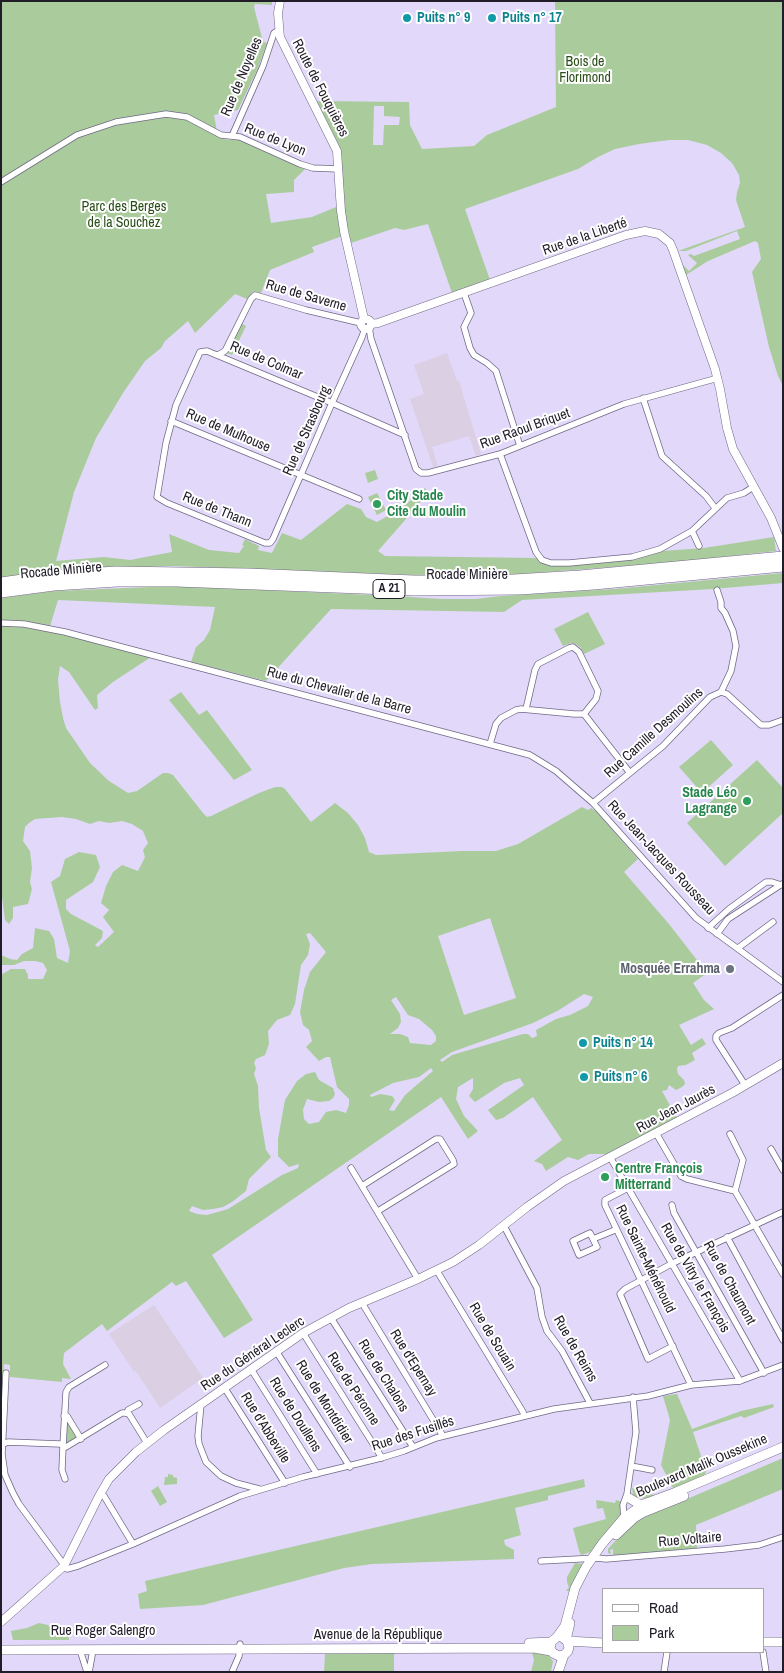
<!DOCTYPE html>
<html>
<head>
<meta charset="utf-8">
<style>
  body { margin:0 }
  #map { position:relative; width:784px; height:1673px; overflow:hidden; background:#e2d8fa; font-family:"Archivo Narrow",sans-serif }
  canvas { display:block }
  .frame { position:absolute; inset:0; border:2px solid #201c28; pointer-events:none }
  .legend { position:absolute; left:602px; top:1588px; width:162px; height:65px; box-sizing:border-box; background:#fff; border:1px solid #a6a4a9; margin:0; padding:6px 9px; list-style:none; font-size:15px; color:#201c28 }
  .legend li { display:flex; align-items:center; gap:10px; height:25px }
  .legend b { width:25px; border:1px solid #a6a4a9 }
</style>
</head>
<body>
<div id="map">
<canvas width="784" height="1673"></canvas>
<div class="frame"></div>
<ul class="legend">
<li><b style="height:6px;background:#fff"></b>Road</li>
<li><b style="height:14px;background:#aacc9c"></b>Park</li>
</ul>
</div>
<script>
const ctx = document.querySelector('canvas').getContext('2d');
ctx.lineJoin = 'round';
function fill(path, color) {
  ctx.fillStyle = color;
  ctx.fill(path, 'evenodd');
}
function toPath(rows) {
  const path = new Path2D();
  for (const r of rows) {
    if (r.length === 3) {
      path.moveTo(r[0] + r[2], r[1]);
      path.arc(r[0], r[1], r[2], 0, 2 * Math.PI);
      continue;
    }
    path.moveTo(r[0], r[1]);
    for (let i = 2; i < r.length; i += 2) path.lineTo(r[i], r[i + 1]);
  }
  return path;
}
function strokePath(path, color, width, dash) {
  ctx.strokeStyle = color;
  ctx.lineWidth = width;
  ctx.lineCap = dash ? 'butt' : 'round';
  ctx.setLineDash(dash || []);
  ctx.stroke(path);
}
function drawText(font, color, halo, rows, align = 'center') {
  ctx.font = font + ' "Archivo Narrow",sans-serif';
  ctx.lineWidth = 4;
  ctx.setLineDash([]);
  ctx.textBaseline = 'middle';
  ctx.strokeStyle = halo;
  ctx.fillStyle = color;
  for (const [text, x, y, turn = 0] of rows) {
    ctx.save();
    ctx.translate(x, y);
    ctx.rotate((+turn || 0) * Math.PI / 180);
    ctx.textAlign = isNaN(turn) ? turn : align;
    if (halo) ctx.strokeText(text, 0, 0);
    ctx.fillText(text, 0, 0);
    ctx.restore();
  }
}
const education = toPath([
  [447,353,457,381,459,381,481,454,476,456,469,436,432,447,438,466,433,467,410,399,424,394,414,365],
  [154,1305,203,1378,160,1408,136,1371,134,1372,109,1334]
]);
const green = toPath([
  [1,1,272,1,272,5,255,4,254,7,262,38,264,42,267,43,258,68,238,110,214,115,218,137,228,140,240,140,305,169,294,180,294,192,266,194,271,223,312,217,336,207,337,210,344,209,340,148,316,101,409,102,410,125,422,149,474,146,487,135,556,107,555,1,783,1,783,386,778,376,769,347,752,272,761,259,758,243,755,241,708,261,686,275,682,264,689,271,697,263,688,255,691,254,694,256,740,239,737,231,686,251,678,251,745,227,736,200,737,192,740,183,739,175,732,163,721,153,707,145,688,140,669,140,639,144,615,149,598,157,578,169,465,209,490,280,452,293,428,224,404,230,395,228,351,243,348,234,312,247,314,252,270,270,261,293,253,291,247,299,235,294,195,333,188,321,165,341,161,348,145,361,123,393,96,438,74,492,56,561,104,557,130,560,172,552,169,534,209,550,239,553,244,546,242,545,245,539,259,546,258,550,272,553,282,533,301,540,347,504,361,509,366,517,377,522,400,509,425,488,429,495,426,496,378,551,385,556,537,558,543,562,633,558,662,551,704,548,774,537,776,551,677,562,521,574,413,575,171,566,112,568,1,578],
  [374,106,384,106,384,116,400,117,399,125,384,125,383,145,373,145],
  [241,323,246,326,232,355,227,353],
  [375,470,378,479,368,483,365,473],
  [377,493,386,510,377,515,368,497],
  [783,573,783,583,713,589,522,600,504,612,331,609,266,681,191,662,196,647,204,640,210,630,215,607,58,600,50,626,25,622,1,621,1,598,54,591,175,586,395,596,441,599,476,599,501,596,614,589],
  [588,612,605,644,584,654,581,648,576,644,571,643,563,646,554,629],
  [1,625,25,627,62,633,151,657,113,682,97,695,98,708,95,710,69,672,60,666,58,680,60,702,63,718,66,728,90,763,109,781,128,793,137,791,163,773,168,773,173,775,203,813,207,817,211,816,259,793,275,787,282,787,285,789,311,822,335,803,348,813,358,825,365,838,369,852,376,855,462,851,496,851,518,844,582,807,588,810,591,808,597,812,638,859,624,872,669,924,707,973,693,983,704,1000,714,1009,679,1025,691,1045,702,1038,706,1044,692,1053,695,1060,686,1065,678,1066,677,1069,678,1074,684,1080,685,1084,682,1087,676,1090,669,1085,667,1090,662,1091,677,1118,607,1154,589,1154,578,1160,568,1157,546,1171,542,1164,534,1161,562,1140,533,1097,503,1118,496,1120,488,1110,524,1085,520,1078,504,1083,475,1102,469,1096,473,1089,473,1078,458,1087,456,1099,464,1116,478,1131,468,1139,441,1097,212,1255,253,1320,224,1338,186,1281,176,1286,172,1282,107,1331,102,1324,64,1353,63,1364,71,1379,62,1378,62,1382,10,1377,10,1365,4,1364,1,1430,1,975,11,969,25,969,28,975,28,979,43,979,47,970,43,963,35,961,24,961,14,965,1,965,1,955,10,959,17,960,22,954,33,948,35,928,49,931,54,939,57,958,68,963,70,951,51,882,60,876,65,859,79,852,96,855,100,867,93,882,66,900,66,909,71,914,103,931,102,938,95,945,98,947,114,932,103,917,109,910,101,903,106,886,113,872,122,865,138,871,145,857,143,850,148,843,143,831,132,824,122,821,109,823,99,821,90,824,76,819,62,817,35,819,29,823,25,827,23,841,30,851,32,868,30,882,32,889,28,904,13,907,13,918,9,924,5,920,1,889],
  [490,918,516,998,464,1015,438,936],
  [310,933,326,952,310,972,304,990,300,1012,303,1025,309,1030,312,1041,306,1047,319,1061,326,1057,330,1057,337,1087,349,1099,349,1105,346,1113,336,1110,326,1112,319,1122,309,1124,304,1119,303,1110,307,1099,319,1102,329,1101,333,1098,335,1094,333,1088,319,1080,315,1072,306,1074,297,1081,285,1100,278,1139,278,1156,289,1167,299,1164,298,1168,282,1175,228,1209,207,1215,197,1214,189,1211,192,1206,203,1210,213,1209,223,1207,232,1202,246,1191,249,1179,271,1157,266,1150,259,1108,258,1086,254,1074,256,1068,254,1063,256,1059,265,1055,269,1044,268,1031,277,1020,290,1015,295,1004,301,965,308,955,310,944,306,934],
  [584,994,593,997,588,1006,570,1015,556,1019,536,1030,537,1036,532,1038,528,1034,523,1034,452,1055,442,1062,440,1060,452,1052,533,1023,559,1010],
  [396,997,408,1015,419,1019,432,1030,436,1036,436,1041,431,1045,410,1043,408,1037,400,1034,390,1034,398,1028,401,1022,400,1014,391,1000],
  [431,1068,433,1071,405,1095,394,1111,389,1110,395,1100,392,1096,380,1094,371,1097,370,1095,393,1083,419,1077],
  [181,692,199,715,207,710,252,770,234,780,169,700],
  [711,740,733,765,702,793,679,767],
  [757,760,783,788,783,813,725,866,687,823],
  [677,1394,692,1429,741,1411,773,1404,774,1407,744,1418,741,1416,693,1432,706,1471,704,1477,674,1490,661,1465,670,1420,663,1396],
  [67,1423,69,1423,77,1438,67,1444],
  [783,1458,783,1489,696,1525,697,1548,613,1556,613,1549,610,1550,611,1554,608,1553,608,1549,628,1527,641,1517,680,1502],
  [168,1474,173,1475,173,1477,177,1478,177,1484,164,1485,165,1477,168,1477],
  [584,1479,585,1487,548,1496,548,1500,515,1508,521,1535,504,1540,505,1545,514,1550,514,1559,372,1564,344,1568,203,1605,140,1609,138,1594,147,1591,145,1581],
  [158,1486,167,1502,160,1506,151,1491],
  [632,1488,657,1496,638,1499,633,1495],
  [596,1500,615,1503,616,1500,620,1501,622,1503,622,1516,591,1552,581,1555,579,1551,573,1528,606,1519,603,1508,597,1509],
  [575,1563,583,1564,571,1592,569,1592,566,1590,569,1588,567,1582,567,1577],
  [39,1623,48,1625,54,1631,69,1628,69,1640,13,1640,11,1631,27,1628],
  [394,1653,394,1672,324,1672,325,1654],
  [532,1653,547,1654,553,1661,551,1672,531,1672,534,1660]
]);
const minor = toPath([
  [232,136,263,66,274,33,279,30],
  [1,182,77,135,116,122,166,114,187,117,221,135,240,137,300,164,313,168,339,169],
  [464,293,471,313,464,327,470,348,474,355,487,363,496,371,520,446],
  [369,327,371,339,416,469,421,473,428,473,500,454,624,404,718,378],
  [365,328,362,337,332,403,273,539,270,543,265,543,167,503,157,497,166,443,176,405,200,352,207,351,332,403,405,435],
  [218,355,225,351,251,299,255,295,306,310,361,323],
  [643,398,662,456,706,496,715,508],
  [171,421,359,499],
  [500,454,536,552,542,560,551,563,569,563,632,557,660,549,692,531,727,498,744,493,753,487],
  [692,531,699,546],
  [717,590,721,602,721,608,725,613,733,631,736,646,731,671,721,692],
  [1,623,24,624,65,632,530,755,556,771,593,803,696,918,783,982],
  [526,709,535,670,538,664,569,648,573,647,579,652,598,691,596,699,584,714],
  [584,714,630,773],
  [490,744,496,724,501,718,516,710,521,709,574,714,584,714],
  [593,803,663,746,710,697,721,692,727,694,761,725,769,725,783,720],
  [708,928,729,909,766,882,772,882,781,885],
  [717,934,728,919,782,884],
  [738,948,773,922],
  [745,1085,716,1040,716,1036,719,1033,732,1028,783,995],
  [656,1133,681,1176,687,1179,735,1191],
  [730,1134,743,1160,735,1191],
  [771,1149,783,1170],
  [610,1157,628,1188,605,1200,605,1205,691,1385],
  [351,1168,418,1279],
  [362,1186,436,1139,440,1139,453,1160,454,1164,378,1211],
  [628,1188,740,1381],
  [735,1191,783,1274],
  [672,1205,674,1213,764,1373],
  [504,1226,537,1288,542,1317,547,1331,562,1351,590,1403],
  [727,1237,783,1340],
  [593,1239,597,1247,579,1255,573,1241,590,1233,593,1239,615,1230],
  [437,1271,523,1412,524,1416],
  [362,1303,443,1436],
  [331,1318,413,1447],
  [303,1333,382,1458],
  [673,1346,648,1359,620,1294,625,1289,673,1263,783,1212],
  [276,1351,350,1467],
  [251,1369,317,1474],
  [6,1373,2,1454,5,1475,13,1493,19,1504,67,1569,78,1566,133,1544,240,1496,303,1477,381,1458,404,1451,436,1438,554,1409,648,1396,691,1385,740,1381,783,1365],
  [224,1387,285,1483],
  [201,1404,198,1436,199,1444,206,1462,221,1476,236,1483,259,1489],
  [127,1413,128,1410,139,1404],
  [64,1416,67,1416,81,1439],
  [1,1445,8,1442,60,1444,66,1447,122,1413,125,1413,129,1414,147,1443],
  [631,1466,652,1470],
  [65,1479,62,1470,63,1446,66,1392,69,1387,105,1365],
  [100,1493,104,1496,133,1544],
  [624,1518,623,1505,627,1494,636,1432,633,1397],
  [541,1561,597,1558,606,1559,725,1549,759,1545,783,1537],
  [80,1650,87,1672],
  [763,1652,766,1672],
  [89,1672,93,1650],
  [232,1672,239,1656,240,1644],
  [664,1672,667,1652]
]);
const tertiary = toPath([
  [280,1,278,13,280,37,337,151,341,211,344,231,364,319],
  [366,324,5],
  [371,324,378,323,626,235,645,231,659,234,670,243,673,250,715,369,720,389,727,428,733,449,771,518,783,548],
  [1,1622,64,1566,99,1496,109,1479,136,1452,164,1430,303,1333,349,1308,418,1279,453,1262,479,1245,527,1207,564,1181,732,1093,783,1063]
]);
const secondary = toPath([
  [629,1498,639,1504,644,1504],
  [616,1535,634,1518,644,1512,684,1496],
  [566,1640,570,1623],
  [567,1641,603,1643],
  [763,1642,783,1642],
  [529,1643,551,1642],
  [1,1650,534,1648,551,1651],
  [564,1655,559,1656,553,1653,550,1649,551,1642,557,1637,565,1626,575,1588,586,1567,602,1544,624,1518,644,1504,674,1493,783,1447],
  [558,1672,564,1655,568,1651,569,1647,567,1641,563,1638]
]);
const motorway = toPath([
  [1,583,52,576,116,572,248,574,414,581,497,581,580,576,783,557],
  [1,592,54,585,117,581,176,581,414,590,520,589,594,584,783,566]
]);
const markers = [
  [407,18,5,"#0f9aa8"],
  [492,18,5,"#0f9aa8"],
  [377,504,5,"#2e9e5b"],
  [747,801,5,"#2e9e5b"],
  [730,969,5,"#6b7280"],
  [583,1043,5,"#0f9aa8"],
  [584,1077,5,"#0f9aa8"],
  [605,1177,5,"#2e9e5b"]
];
const shields = [
  [389,589,32]
];
const shieldNames = [
  ["A 21",389,589]
];
const cultureNames = [
  ["Puits n° 9",417,18],
  ["Puits n° 17",502,18],
  ["Puits n° 14",593,1043],
  ["Puits n° 6",594,1077]
];
const parkNames = [
  ["Bois de",585,62],
  ["Florimond",585,78],
  ["Parc des Berges",124,207],
  ["de la Souchez",124,223]
];
const streetNames = [
  ["Rue de Noyelles",242,77,-67],
  ["Route de Fouquières",320,88,63],
  ["Rue de Lyon",275,140,22],
  ["Rue de la Liberté",585,237,-19],
  ["Rue de Saverne",306,296,16],
  ["Rue de Colmar",266,361,23],
  ["Rue Raoul Briquet",525,429,-20],
  ["Rue de Mulhouse",228,431,23],
  ["Rue de Strasbourg",307,431,-66],
  ["Rue de Thann",217,510,22],
  ["Rocade Minière",61,571,-5],
  ["Rocade Minière",467,575],
  ["Rue du Chevalier de la Barre",339,691,15],
  ["Rue Camille Desmoulins",654,733,-42],
  ["Rue Jean-Jacques Rousseau",661,858,47],
  ["Rue Jean Jaurès",676,1109,-28],
  ["Rue Sainte-Ménéhould",645,1259,64],
  ["Rue de Vitry le François",695,1278,60],
  ["Rue de Chaumont",729,1283,61],
  ["Rue de Souain",492,1337,59],
  ["Rue de Reims",575,1349,60],
  ["Rue du Général Leclerc",253,1354,-34],
  ["Rue d'Epernay",413,1363,58],
  ["Rue de Chalons",383,1376,58],
  ["Rue de Péronne",353,1389,57],
  ["Rue de Montdidier",324,1402,58],
  ["Rue de Doullens",295,1415,58],
  ["Rue d'Abbeville",265,1428,58],
  ["Rue des Fusillés",413,1434,-18],
  ["Boulevard Malik Oussekine",702,1466,-23],
  ["Rue Voltaire",690,1540,-5],
  ["Rue Roger Salengro",103,1631],
  ["Avenue de la République",378,1635]
];
const leisureNames = [
  ["City Stade",387,496],
  ["Cite du Moulin",387,512],
  ["Stade Léo",737,793,"right"],
  ["Lagrange",737,809,"right"],
  ["Centre François",615,1169],
  ["Mitterrand",615,1185]
];
const worshipNames = [
  ["Mosquée Errahma",720,969]
];
fill(education, '#dbcfe3');
fill(green, '#aacc9c');
strokePath(minor, '#716886', 7);
strokePath(tertiary, '#716886', 9);
strokePath(secondary, '#716886', 10);
strokePath(motorway, '#716886', 12);
strokePath(minor, '#fff', 5.5);
strokePath(tertiary, '#fff', 8);
strokePath(secondary, '#fff', 9);
strokePath(motorway, '#fff', 11);
for (const [x, y, r, color] of markers) {
  const dot = new Path2D();
  dot.arc(x, y, r, 0, 2 * Math.PI);
  ctx.fillStyle = color;
  ctx.fill(dot);
  strokePath(dot, '#fff', 2);
}
for (const [x, y, w] of shields) {
  const box = new Path2D();
  box.roundRect(x - w / 2, y - 9.5, w, 19, 4);
  ctx.fillStyle = '#fff';
  ctx.fill(box);
  strokePath(box, '#201c28', 1);
}
drawText('bold 12px', '#201c28', null, shieldNames);
drawText('bold 14px', '#0d838f', '#fff', cultureNames, 'left');
drawText('14px', '#2a4e18', '#fff', parkNames);
drawText('14px', '#201c28', '#fff', streetNames);
drawText('bold 14px', '#27864d', '#fff', leisureNames, 'left');
drawText('bold 14px', '#5b616d', '#fff', worshipNames, 'right');
</script>
</body>
</html>
